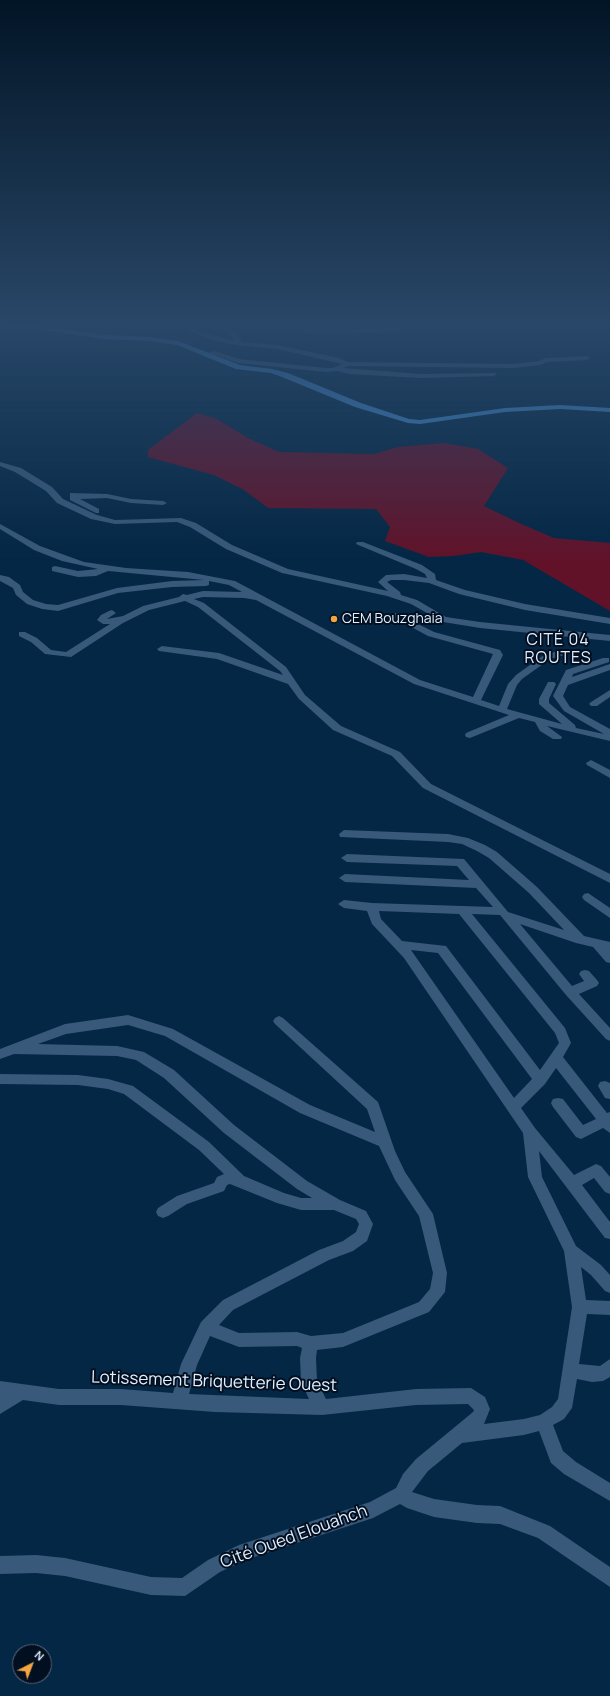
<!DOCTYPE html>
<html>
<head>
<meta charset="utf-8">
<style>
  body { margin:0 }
  #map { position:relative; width:610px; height:1696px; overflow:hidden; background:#042745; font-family:Manrope,sans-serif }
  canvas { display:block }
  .north { position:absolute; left:12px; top:1644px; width:40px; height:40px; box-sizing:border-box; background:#010f20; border:1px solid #5b6979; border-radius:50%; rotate:42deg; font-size:11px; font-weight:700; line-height:16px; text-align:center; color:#e1effe }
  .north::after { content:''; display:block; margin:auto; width:14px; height:18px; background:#f2a541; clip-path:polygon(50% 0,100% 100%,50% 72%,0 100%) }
</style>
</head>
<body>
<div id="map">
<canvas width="610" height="1696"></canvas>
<div class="north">N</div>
</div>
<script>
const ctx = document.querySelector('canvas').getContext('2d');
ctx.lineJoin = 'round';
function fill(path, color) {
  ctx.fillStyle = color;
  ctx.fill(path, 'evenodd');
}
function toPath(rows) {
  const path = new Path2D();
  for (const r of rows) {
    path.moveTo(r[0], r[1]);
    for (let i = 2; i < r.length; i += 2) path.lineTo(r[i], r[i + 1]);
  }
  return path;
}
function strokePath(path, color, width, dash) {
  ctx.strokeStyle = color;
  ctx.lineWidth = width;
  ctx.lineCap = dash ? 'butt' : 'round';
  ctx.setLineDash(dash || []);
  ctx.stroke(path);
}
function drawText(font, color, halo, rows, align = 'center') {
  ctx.font = font + ' Manrope,sans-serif';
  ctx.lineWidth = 4;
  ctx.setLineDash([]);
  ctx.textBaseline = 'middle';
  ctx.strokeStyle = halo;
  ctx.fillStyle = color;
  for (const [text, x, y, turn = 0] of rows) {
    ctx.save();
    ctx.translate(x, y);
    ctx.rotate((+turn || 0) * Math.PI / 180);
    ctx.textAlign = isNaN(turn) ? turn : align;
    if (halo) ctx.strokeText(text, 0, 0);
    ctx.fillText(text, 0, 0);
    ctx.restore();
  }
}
const green = toPath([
  [197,413,217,419,248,438,279,452,374,454,398,447,444,443,478,449,508,468,484,506,519,523,554,538,610,543,610,611,523,560,481,552,454,556,429,557,385,541,390,527,376,509,268,508,244,490,214,475,148,457,148,450]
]);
const minor = toPath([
  [180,324,187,324,200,332,235,341,222,328,221,324,227,324,228,327,239,337,242,342,278,345,339,358,348,362,513,364,539,361,546,358,587,356,590,358,587,360,547,362,540,365,513,368,348,366,343,368,421,374,496,373,497,374,494,376,421,378,349,374,338,371,326,372,238,363,215,355,206,355,206,353,215,351,239,359,326,368,333,368,342,364,278,349,235,345,217,341,196,334,180,324],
  [274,324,286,324,311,329,396,328,414,324,425,324,396,332,311,333,274,324],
  [0,462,21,468,52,487,63,499,97,515,115,520,181,518,196,523,232,545,288,569,388,591,378,582,386,575,404,574,427,578,425,574,416,569,356,544,357,542,363,542,422,565,435,574,436,580,465,590,525,604,610,618,610,624,525,610,459,594,429,583,404,580,391,580,387,582,400,592,401,595,417,600,446,617,480,622,610,635,610,641,480,628,443,622,411,604,387,596,282,573,226,549,190,527,177,522,115,524,91,519,57,503,46,491,15,472,0,466,0,462],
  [70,493,107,494,131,499,163,501,167,503,163,505,131,503,107,498,80,499,99,509,99,513,96,513,70,500,70,493],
  [0,524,40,546,84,562,126,568,188,572,235,581,420,680,473,697,493,654,428,636,391,616,395,613,398,614,434,632,500,650,503,655,481,700,499,706,508,684,516,675,544,655,565,649,568,650,568,654,550,659,522,679,517,685,507,709,562,724,539,704,539,699,548,682,554,682,556,684,549,699,549,703,575,725,576,728,604,734,564,711,553,696,566,670,603,658,609,658,609,662,573,674,572,677,610,664,610,670,568,685,563,696,570,707,610,729,610,741,547,726,562,737,561,739,553,739,540,731,535,722,519,718,470,738,466,737,465,735,466,733,509,715,414,684,256,600,244,598,203,597,194,599,204,603,286,667,305,695,341,726,400,752,431,784,610,874,610,883,423,788,392,756,333,730,299,699,288,684,217,659,159,651,157,649,162,646,219,653,283,675,280,671,198,607,185,601,149,610,123,623,71,657,45,654,31,642,19,636,19,632,25,632,37,638,51,650,66,652,110,624,103,624,97,620,101,615,109,611,112,610,116,613,107,619,123,616,143,606,179,597,183,594,187,595,203,591,242,592,229,585,209,581,209,585,206,586,172,587,118,593,58,611,42,609,27,604,16,595,13,588,0,581,0,575,9,577,20,585,23,592,33,600,46,604,58,605,117,588,172,581,204,580,108,571,96,576,78,577,52,571,52,567,55,566,78,571,98,569,62,561,34,550,0,529,0,524],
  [610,690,610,697,597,706,591,706,589,704,591,702,610,690],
  [591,760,610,770,610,778,587,765,586,763,591,760],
  [344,830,448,834,468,838,485,845,497,852,537,887,584,936,610,942,610,963,606,962,593,947,576,943,520,924,572,986,584,981,579,974,581,971,585,970,589,971,597,980,599,983,597,986,579,994,610,1028,610,1041,606,1039,566,995,500,915,472,914,565,1028,571,1043,563,1057,607,1113,610,1112,610,1133,603,1128,581,1139,576,1137,553,1107,551,1103,553,1099,558,1098,563,1099,583,1125,596,1119,556,1068,545,1084,521,1108,535,1128,574,1175,596,1164,601,1166,610,1177,610,1194,605,1192,594,1178,582,1185,610,1222,610,1239,605,1238,539,1151,542,1177,576,1246,601,1265,610,1275,610,1293,605,1291,591,1275,581,1267,586,1300,610,1301,610,1315,587,1314,579,1364,600,1366,610,1359,610,1377,603,1381,592,1382,577,1379,572,1408,564,1419,553,1425,563,1451,576,1462,610,1483,610,1501,564,1474,551,1463,539,1431,524,1435,462,1443,428,1471,412,1492,434,1499,477,1505,500,1506,550,1526,610,1567,610,1587,538,1538,500,1524,477,1523,434,1517,407,1508,400,1504,373,1518,248,1559,220,1572,185,1596,151,1595,65,1576,36,1573,0,1574,0,1556,36,1555,65,1558,151,1577,182,1578,208,1560,239,1545,370,1502,396,1488,403,1474,416,1459,473,1412,474,1410,468,1404,416,1405,322,1415,215,1412,121,1405,59,1405,23,1400,0,1414,0,1381,59,1389,121,1389,173,1393,181,1364,201,1322,223,1300,319,1250,343,1241,356,1232,359,1224,356,1219,334,1210,301,1210,277,1203,230,1184,227,1185,224,1191,187,1204,168,1216,163,1218,158,1216,156,1212,158,1208,177,1196,214,1183,217,1177,224,1174,199,1150,124,1094,108,1089,78,1085,0,1084,0,1074,78,1075,108,1079,133,1086,209,1142,244,1176,284,1193,301,1198,312,1198,297,1189,224,1133,164,1078,136,1060,117,1056,14,1054,0,1059,0,1049,65,1024,128,1015,173,1029,310,1105,375,1132,367,1109,275,1024,273,1021,275,1018,279,1016,283,1018,378,1102,395,1151,405,1172,433,1214,447,1273,445,1292,429,1312,343,1347,317,1350,316,1358,317,1381,326,1399,416,1389,471,1388,485,1397,490,1409,484,1424,524,1419,540,1415,552,1407,558,1399,572,1307,564,1251,528,1177,523,1133,404,958,372,924,367,911,344,908,338,904,344,900,372,903,493,907,476,888,345,882,339,878,345,874,469,880,457,866,347,862,341,858,347,854,464,859,508,912,564,930,529,893,489,858,477,851,462,844,448,842,340,837,339,834,344,830],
  [379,911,459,914,555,1033,559,1043,540,1070,446,946,402,941,381,919,379,911],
  [411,950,438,953,532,1079,514,1098,411,950],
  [128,1025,165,1036,300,1113,379,1146,395,1180,419,1216,433,1273,430,1289,419,1302,343,1333,311,1336,297,1332,239,1333,219,1325,233,1310,329,1260,353,1251,367,1241,373,1224,366,1211,340,1200,307,1181,234,1125,174,1070,144,1052,117,1046,38,1044,66,1034,128,1025],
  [210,1336,239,1347,297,1346,302,1348,300,1358,301,1382,309,1399,189,1394,197,1365,210,1336],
  [588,893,610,908,610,918,584,900,582,897,584,894,588,893],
  [605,1081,610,1083,610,1099,605,1098,598,1086,600,1082,605,1081]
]);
const major = toPath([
  [0,324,28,324,105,335,150,337,178,341,240,365,272,369,288,373,361,403,409,419,420,420,505,408,560,405,610,408,610,412,560,409,505,412,420,424,408,423,355,407,282,377,271,373,236,369,177,345,150,341,105,339,28,328,0,327,0,324]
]);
const markers = [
  [334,619,4,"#f2a541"]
];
const poiNames = [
  ["CEM Bouzghaia",342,619]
];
const quarterNames = [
  ["CITÉ 04",558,641],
  ["ROUTES",558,659]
];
const nearStreetnames = [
  ["Lotissement Briquetterie Ouest",214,1382,2],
  ["Cité Oued Elouahch",294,1537,-20]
];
fill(green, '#611229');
fill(minor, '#38597a');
fill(major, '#428ace');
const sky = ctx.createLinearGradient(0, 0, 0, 561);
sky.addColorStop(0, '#021526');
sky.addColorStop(0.58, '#294768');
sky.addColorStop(1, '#29476800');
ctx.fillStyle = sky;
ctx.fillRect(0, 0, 610, 561);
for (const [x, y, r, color] of markers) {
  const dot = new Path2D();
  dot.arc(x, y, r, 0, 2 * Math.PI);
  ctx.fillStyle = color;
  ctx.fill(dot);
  strokePath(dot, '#010f20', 1.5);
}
drawText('14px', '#e1effe', '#010f20', poiNames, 'left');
ctx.letterSpacing = '1px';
drawText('16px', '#e1effe', '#010f20', quarterNames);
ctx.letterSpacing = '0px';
drawText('17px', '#e1effe', '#010f20', nearStreetnames);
</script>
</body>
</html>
